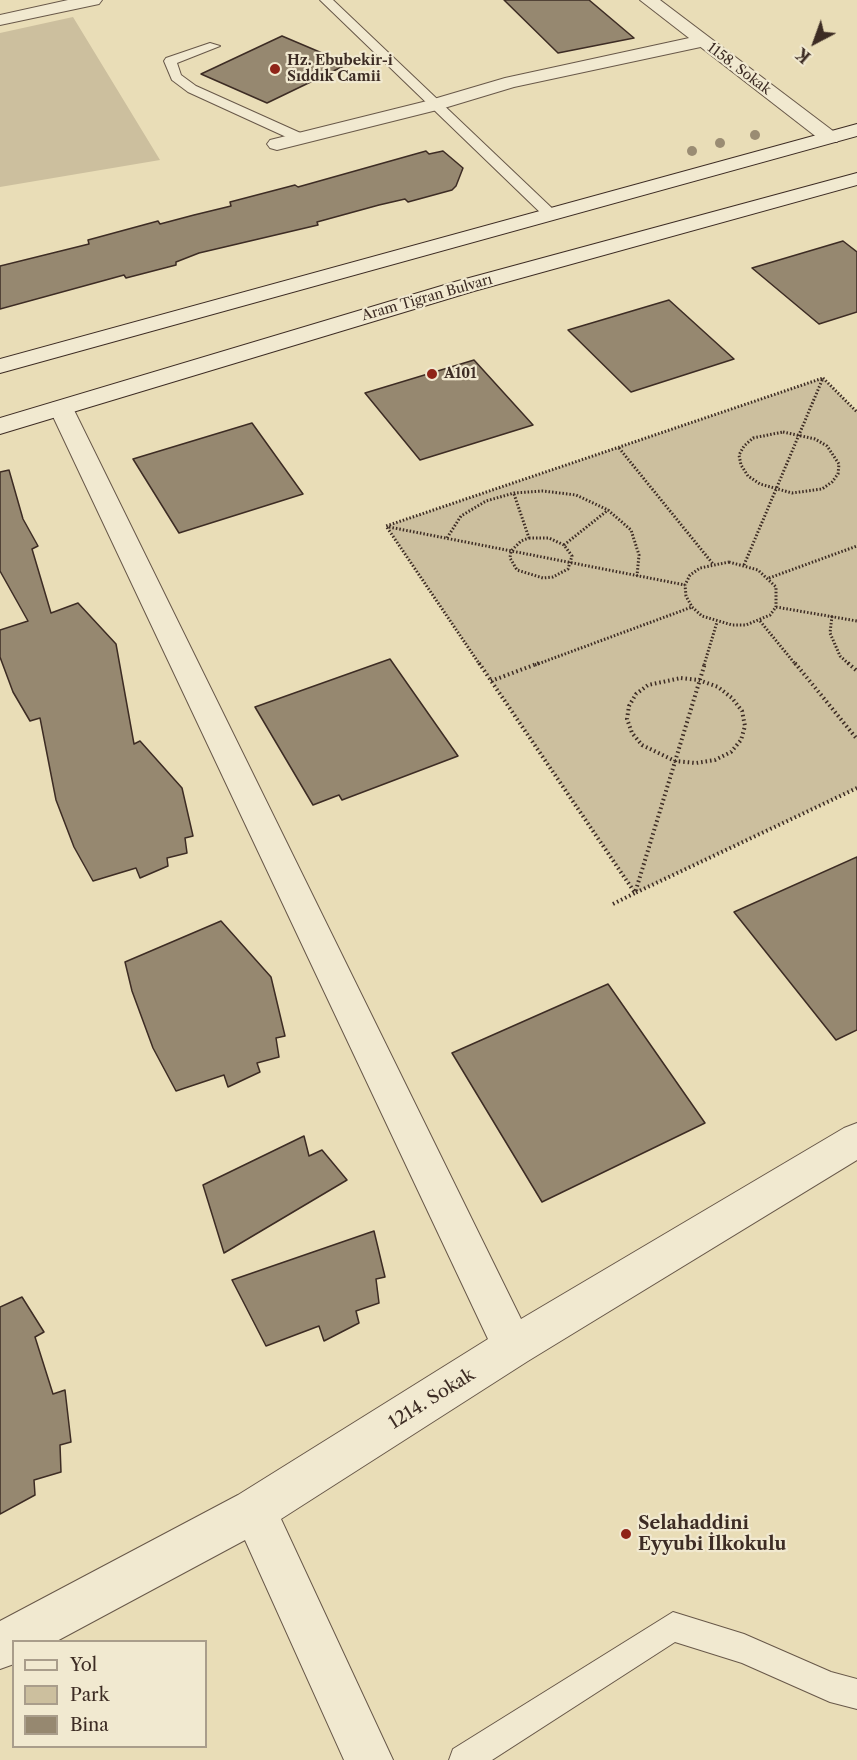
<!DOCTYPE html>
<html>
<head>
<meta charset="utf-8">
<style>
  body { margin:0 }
  #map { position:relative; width:857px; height:1760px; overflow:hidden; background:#e9ddb7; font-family:"Libre Caslon Text",serif }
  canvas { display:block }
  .legend { position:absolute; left:12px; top:1640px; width:195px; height:108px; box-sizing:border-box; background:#f1e9d0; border:2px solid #a99d8b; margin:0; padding:8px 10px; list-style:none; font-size:18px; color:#3d2c24 }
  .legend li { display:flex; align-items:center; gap:12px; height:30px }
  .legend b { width:30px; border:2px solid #a99d8b }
  .north { position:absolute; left:785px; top:12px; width:60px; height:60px; -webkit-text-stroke:4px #f1e9d0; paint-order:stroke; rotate:221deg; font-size:16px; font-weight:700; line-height:24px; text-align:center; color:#3d2c24 }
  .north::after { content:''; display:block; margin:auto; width:21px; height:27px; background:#3d2c24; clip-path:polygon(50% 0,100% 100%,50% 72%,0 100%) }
</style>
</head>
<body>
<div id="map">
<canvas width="857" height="1760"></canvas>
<ul class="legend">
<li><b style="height:8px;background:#f1e9d0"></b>Yol</li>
<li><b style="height:16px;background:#ccbf9e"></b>Park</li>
<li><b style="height:16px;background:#968870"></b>Bina</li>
</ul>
<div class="north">K</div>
</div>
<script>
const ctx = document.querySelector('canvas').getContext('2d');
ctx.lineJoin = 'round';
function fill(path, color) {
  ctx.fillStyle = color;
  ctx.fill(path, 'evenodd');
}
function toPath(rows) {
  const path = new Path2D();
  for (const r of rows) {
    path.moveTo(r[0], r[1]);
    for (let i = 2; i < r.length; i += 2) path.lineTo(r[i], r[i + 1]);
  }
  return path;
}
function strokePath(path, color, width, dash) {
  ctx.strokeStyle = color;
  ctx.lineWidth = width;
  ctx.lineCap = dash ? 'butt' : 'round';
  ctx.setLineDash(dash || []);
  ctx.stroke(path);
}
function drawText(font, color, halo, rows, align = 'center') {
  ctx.font = font + ' "Libre Caslon Text",serif';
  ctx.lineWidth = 4.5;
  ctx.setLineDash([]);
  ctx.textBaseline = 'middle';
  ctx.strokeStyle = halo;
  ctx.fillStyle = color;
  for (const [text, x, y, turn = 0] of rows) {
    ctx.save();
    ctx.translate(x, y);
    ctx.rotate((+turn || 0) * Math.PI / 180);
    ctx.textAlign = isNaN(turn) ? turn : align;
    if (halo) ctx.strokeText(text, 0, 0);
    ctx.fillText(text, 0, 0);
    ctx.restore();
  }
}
const green = toPath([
  [73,17,160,160,0,187,0,33],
  [823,378,857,412,857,788,635,893,386,526]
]);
const building = toPath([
  [504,0,589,0,634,38,558,53,504,0],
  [282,36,348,64,267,103,201,74,282,36],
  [426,151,429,154,443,151,463,168,456,186,452,190,408,202,405,199,379,205,317,222,318,225,199,253,176,262,176,265,126,278,124,275,0,309,0,266,89,244,88,240,158,221,160,224,194,215,231,206,230,202,295,185,298,187,426,151],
  [843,241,857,252,857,312,819,324,752,268,843,241],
  [669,300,734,359,631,392,568,330,669,300],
  [474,360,533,425,420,460,365,393,474,360],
  [252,423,303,494,179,533,133,459,252,423],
  [9,470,23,519,38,546,32,549,51,613,78,603,116,644,134,744,140,741,182,788,193,836,185,838,187,853,167,858,168,866,140,878,136,868,93,881,74,847,56,800,40,718,30,721,13,692,0,657,0,630,28,621,0,571,0,472,9,470],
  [390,659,458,756,342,800,339,795,313,805,255,707,390,659],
  [857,857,857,1030,836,1040,734,912,857,857],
  [221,921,271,977,285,1036,276,1038,279,1057,257,1063,260,1072,228,1087,224,1075,176,1091,153,1048,132,991,125,962,221,921],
  [608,984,705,1123,542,1202,452,1053,608,984],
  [304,1136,309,1156,322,1150,347,1180,224,1253,203,1185,304,1136],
  [374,1231,385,1277,376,1279,379,1303,356,1311,359,1323,324,1341,319,1326,266,1346,232,1280,374,1231],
  [22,1297,44,1332,35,1337,53,1394,65,1390,71,1442,60,1445,61,1472,34,1480,35,1495,0,1514,0,1307,22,1297]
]);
const pathFar1 = toPath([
  [823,378,857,412],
  [783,432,815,439,827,446,839,464,838,474,832,482,822,489,792,493,760,484,748,476,741,465,739,455,744,446,753,438,783,432],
  [619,448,713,564],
  [514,494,529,538],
  [389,527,685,585],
  [447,538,461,516,486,501,514,493,543,491,576,495,608,510,631,530,639,555,637,576],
  [529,538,549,538,564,545,572,556,568,569,553,577,543,578,517,570,510,558,511,551,521,541,529,538],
  [564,545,608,510],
  [729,562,758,570,776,587,776,607,770,615,746,625,732,625,702,616,692,607,686,596,685,585,690,575,700,568,729,562],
  [744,565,823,378],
  [769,578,857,546],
  [776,607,857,621],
  [832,616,830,633,840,656,850,665],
  [760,621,796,665],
  [480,665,386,526,823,378],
  [535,665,692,607],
  [704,665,717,622]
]);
const path = toPath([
  [479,663,635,893,857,788],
  [795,663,857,739],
  [848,663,857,671],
  [681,678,699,680,718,687,732,698,742,711,745,726,741,740,731,752,715,760,696,763,675,761,642,745,632,733,627,719,629,706,636,694,648,685,681,678],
  [491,681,539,663],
  [613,904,635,893,705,663]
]);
const service = toPath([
  [320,0,333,0,556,212,556,218,546,218,320,0],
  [210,43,220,46,177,63,181,75,196,86,305,135,305,141,295,141,188,92,172,80,164,61,166,58,210,43],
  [673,1612,744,1634,831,1672,857,1679,857,1709,830,1702,742,1663,675,1642,492,1760,449,1760,453,1749,673,1612]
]);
const minor = toPath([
  [68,0,102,0,99,4,0,25,0,15,68,0],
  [703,35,712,41,710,45,514,87,441,109,277,150,270,148,267,144,270,140,427,101,505,78,703,35],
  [61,401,70,403,73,408,521,1319,844,1128,857,1123,857,1160,528,1361,281,1519,393,1760,344,1760,245,1540,55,1642,14,1642,14,1664,0,1669,0,1621,238,1495,488,1339,49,408,52,403,61,401]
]);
const tertiary = toPath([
  [640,0,660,0,837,134,840,138,837,142,823,142,640,0]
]);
const secondary = toPath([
  [857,124,857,136,0,373,0,359,857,124],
  [857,173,857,185,474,291,0,434,0,418,458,281,857,173]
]);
const trees = [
  [755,135],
  [720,143],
  [692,151]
];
const markers = [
  [275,69,6,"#8f2418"],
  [432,374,6,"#8f2418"],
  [626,1534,6,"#8f2418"]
];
const farPoinames = [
  ["Hz. Ebubekir-i",287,61],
  ["Sıddık Camii",287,77],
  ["A101",444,374]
];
const farStreetnames = [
  ["1158. Sokak",739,69,37],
  ["Aram Tigran Bulvarı",427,298,-16]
];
const nearStreetnames = [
  ["1214. Sokak",432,1399,-32]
];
const nearPoinames = [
  ["Selahaddini",638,1524],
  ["Eyyubi İlkokulu",638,1545]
];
fill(green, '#ccbf9e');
fill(building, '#968870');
strokePath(building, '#3d2c24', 1.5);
strokePath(service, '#685849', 2);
strokePath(minor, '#685849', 2);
strokePath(tertiary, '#685849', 2);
strokePath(secondary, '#3d2c24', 2);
strokePath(pathFar1, '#3d2c24', 3, [1.5, 2]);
strokePath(path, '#3d2c24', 4, [1.5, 3]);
fill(service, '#f1e9d0');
fill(minor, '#f1e9d0');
fill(tertiary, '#f1e9d0');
fill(secondary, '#f1e9d0');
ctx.fillStyle = '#9a8c73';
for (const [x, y] of trees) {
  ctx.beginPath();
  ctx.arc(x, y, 5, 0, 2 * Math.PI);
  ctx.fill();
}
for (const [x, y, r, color] of markers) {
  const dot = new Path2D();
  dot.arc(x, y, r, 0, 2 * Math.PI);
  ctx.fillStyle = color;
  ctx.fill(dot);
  strokePath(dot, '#f1e9d0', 2);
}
drawText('bold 14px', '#3d2c24', '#f1e9d0', farPoinames, 'left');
drawText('14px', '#3d2c24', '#f1e9d0', farStreetnames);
drawText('18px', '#3d2c24', '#f1e9d0', nearStreetnames);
drawText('bold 18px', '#3d2c24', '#f1e9d0', nearPoinames, 'left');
</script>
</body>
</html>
